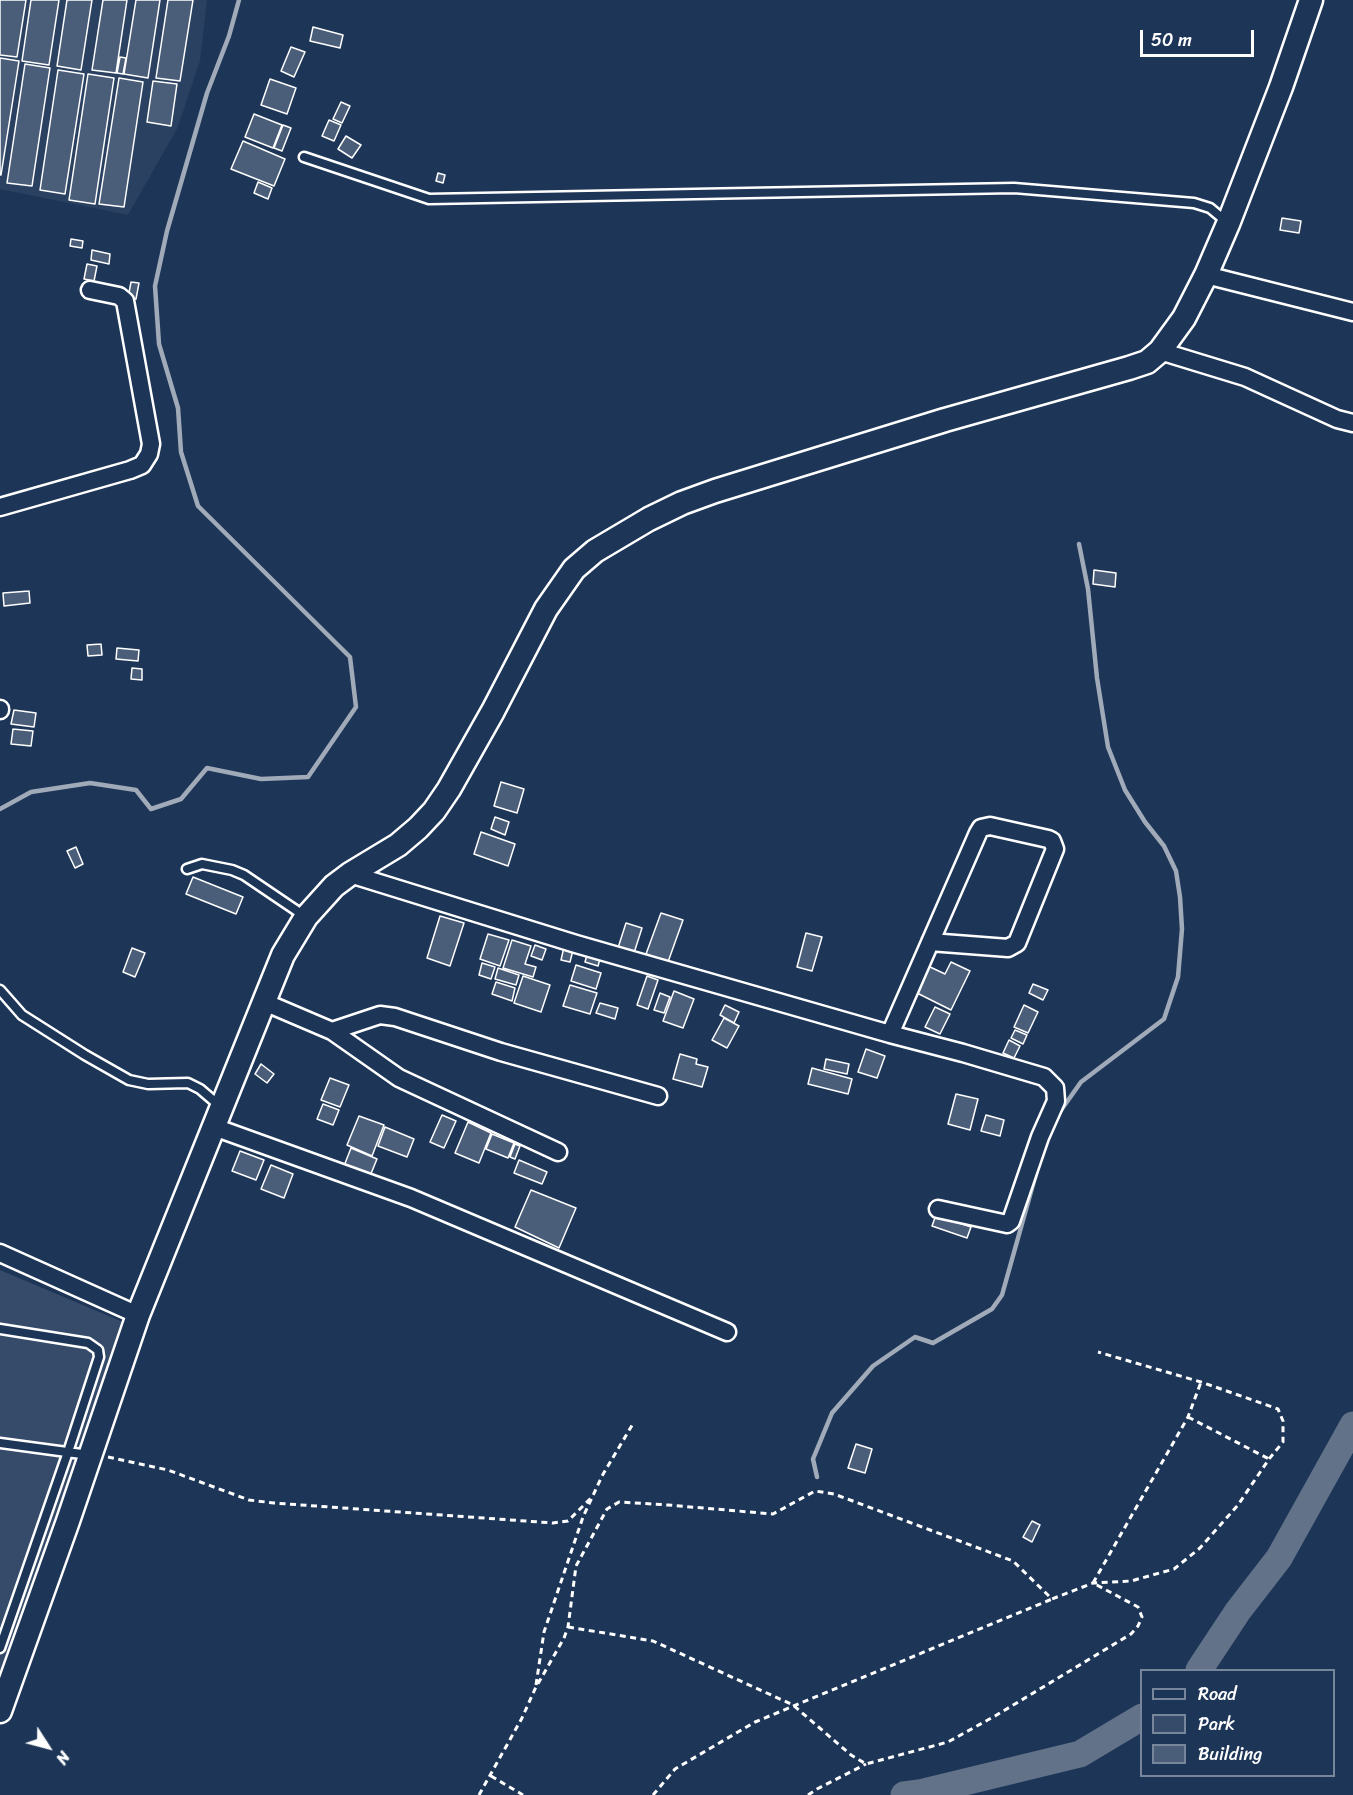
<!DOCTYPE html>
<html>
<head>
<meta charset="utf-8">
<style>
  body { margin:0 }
  #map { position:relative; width:1353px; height:1795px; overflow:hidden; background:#1d3557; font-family:Sriracha,sans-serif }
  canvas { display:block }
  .legend { position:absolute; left:1140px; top:1669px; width:195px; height:108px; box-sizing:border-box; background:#1d3557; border:2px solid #77869a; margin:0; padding:8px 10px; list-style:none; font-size:18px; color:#fff }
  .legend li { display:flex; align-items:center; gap:12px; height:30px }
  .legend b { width:30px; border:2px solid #77869a }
  .north { position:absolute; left:18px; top:1717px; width:60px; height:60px; -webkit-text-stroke:4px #1d3557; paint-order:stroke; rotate:126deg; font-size:16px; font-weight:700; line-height:24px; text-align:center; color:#fff }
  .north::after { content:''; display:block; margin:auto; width:21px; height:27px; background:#fff; clip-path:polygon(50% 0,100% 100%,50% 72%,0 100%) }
  .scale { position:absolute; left:1140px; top:30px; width:114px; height:27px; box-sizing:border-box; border:3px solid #fff; border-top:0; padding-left:8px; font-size:18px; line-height:21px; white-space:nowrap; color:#fff; -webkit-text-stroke:4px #1d3557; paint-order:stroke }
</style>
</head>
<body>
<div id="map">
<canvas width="1353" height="1795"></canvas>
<ul class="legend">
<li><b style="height:8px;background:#1d3557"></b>Road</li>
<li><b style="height:16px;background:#364b69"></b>Park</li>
<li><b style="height:16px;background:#4a5d79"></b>Building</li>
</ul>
<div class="north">N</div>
<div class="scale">50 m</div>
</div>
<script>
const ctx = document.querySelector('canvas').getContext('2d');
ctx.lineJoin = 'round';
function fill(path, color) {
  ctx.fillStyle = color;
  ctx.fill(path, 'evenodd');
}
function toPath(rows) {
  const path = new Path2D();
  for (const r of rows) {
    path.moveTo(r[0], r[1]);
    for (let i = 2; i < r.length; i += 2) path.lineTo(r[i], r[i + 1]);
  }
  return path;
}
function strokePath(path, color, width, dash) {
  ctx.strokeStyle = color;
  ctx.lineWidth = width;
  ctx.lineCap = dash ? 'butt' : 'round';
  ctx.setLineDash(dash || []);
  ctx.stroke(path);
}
const built = toPath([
  [0,0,207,0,200,61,178,127,128,215,0,189]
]);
const green = toPath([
  [0,1270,123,1322,0,1679]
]);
const stream = toPath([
  [0,809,31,792,90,783,136,790,151,809,181,799,207,768,261,779,308,777,356,707,350,657,198,506,181,452,178,408,159,344,155,286,167,231,207,93,229,36,239,0],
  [1059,1113,1081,1082,1164,1019,1178,977,1182,929,1180,897,1176,871,1164,846,1145,822,1125,790,1108,747,1097,678,1088,589,1079,544],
  [817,1477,813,1459,832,1413,873,1366,915,1337,933,1343,992,1309,1002,1295,1036,1174]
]);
const river = toPath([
  [1199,1670,1238,1611,1279,1558,1353,1425],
  [904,1795,919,1793,1080,1754,1142,1717]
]);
const building = toPath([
  [0,0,26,0,17,57,0,55,0,0],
  [31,0,59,0,49,65,22,61,31,0],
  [67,0,92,0,81,70,57,66,67,0],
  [103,0,127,0,116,73,92,70,103,0],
  [136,0,160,0,148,78,124,74,136,0],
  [168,0,193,0,180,81,156,78,168,0],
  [313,27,343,35,340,48,310,41,313,27],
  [291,47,305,52,294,77,281,71,291,47],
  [120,57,126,58,123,74,117,73,120,57],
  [0,58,19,61,1,175,0,175,0,58],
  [25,64,50,68,32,186,7,183,25,64],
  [58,70,84,74,65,194,40,190,58,70],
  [88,74,114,78,95,204,69,200,88,74],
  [119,78,143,82,124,207,99,204,119,78],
  [270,79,296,88,287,114,261,105,270,79],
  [153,81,177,84,171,126,147,122,153,81],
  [341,102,350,106,342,123,333,119,341,102],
  [254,114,282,125,273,148,245,137,254,114],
  [329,120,341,125,334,141,322,136,329,120],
  [283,125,291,128,282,151,274,148,283,125],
  [346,136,361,145,352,158,338,149,346,136],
  [243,141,285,159,274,186,231,169,243,141],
  [438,173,445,175,443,183,436,181,438,173],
  [258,182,272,188,268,199,254,193,258,182],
  [1282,218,1301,221,1299,233,1280,230,1282,218],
  [71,239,83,241,82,248,70,246,71,239],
  [92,250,110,254,109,264,91,260,92,250],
  [87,264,97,266,94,281,84,279,87,264],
  [131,282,139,283,136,299,128,298,131,282],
  [1094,570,1116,573,1115,587,1093,584,1094,570],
  [29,591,30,603,4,606,3,593,29,591],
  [101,644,102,655,88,656,87,645,101,644],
  [117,648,139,650,138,661,116,659,117,648],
  [132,668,142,669,142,680,131,679,132,668],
  [14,710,36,713,34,727,11,724,14,710],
  [13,729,33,731,31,746,11,744,13,729],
  [501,782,524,789,517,813,494,806,501,782],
  [495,817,509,822,505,835,491,829,495,817],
  [481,832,515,844,508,866,474,854,481,832],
  [76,847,83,864,75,868,67,851,76,847],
  [193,877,243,897,236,914,186,894,193,877],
  [661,913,683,920,668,962,646,954,661,913],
  [440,916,464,923,450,966,427,958,440,916],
  [626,923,642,928,633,956,617,951,626,923],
  [806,933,822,937,812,971,797,967,806,933],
  [488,934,509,940,500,966,480,959,488,934],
  [512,940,531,946,525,964,536,967,533,977,503,968,512,940],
  [535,945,546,949,542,960,531,956,535,945],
  [564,947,573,950,570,962,561,960,564,947],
  [132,948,145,953,135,977,123,972,132,948],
  [587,955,600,959,598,966,585,962,587,955],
  [951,962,970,971,951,1010,915,992,928,966,945,974,951,962],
  [482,963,495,967,491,979,479,975,482,963],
  [576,965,601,973,596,989,571,981,576,965],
  [498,968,519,975,516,985,495,979,498,968],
  [523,976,550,985,541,1012,514,1003,523,976],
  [647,976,658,980,648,1009,637,1005,647,976],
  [496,982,515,988,512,1001,492,994,496,982],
  [1033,984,1048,990,1043,1000,1029,993,1033,984],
  [570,985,597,993,590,1014,563,1006,570,985],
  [674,991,694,999,683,1028,663,1021,674,991],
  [660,993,670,997,664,1013,654,1010,660,993],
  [600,1003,618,1008,615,1019,596,1013,600,1003],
  [725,1005,739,1012,734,1023,720,1015,725,1005],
  [1024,1005,1038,1012,1028,1033,1014,1027,1024,1005],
  [935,1007,950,1014,940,1034,925,1027,935,1007],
  [724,1018,739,1026,727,1048,712,1040,724,1018],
  [1015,1030,1027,1035,1023,1044,1011,1038,1015,1030],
  [1009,1040,1020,1046,1014,1058,1003,1053,1009,1040],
  [866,1049,885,1056,877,1078,858,1072,866,1049],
  [680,1054,697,1059,696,1064,708,1067,702,1087,673,1079,680,1054],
  [826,1059,849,1064,847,1074,824,1069,826,1059],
  [261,1064,274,1074,267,1083,255,1074,261,1064],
  [812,1068,852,1079,848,1094,808,1084,812,1068],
  [330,1078,349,1085,340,1107,321,1100,330,1078],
  [956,1094,978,1099,970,1130,948,1124,956,1094],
  [323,1104,339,1110,333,1125,317,1119,323,1104],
  [442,1115,456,1121,444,1148,430,1142,442,1115],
  [986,1115,1004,1120,1000,1136,981,1131,986,1115],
  [359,1116,384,1125,372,1156,347,1145,359,1116],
  [468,1122,491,1133,479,1163,455,1153,468,1122],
  [385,1127,414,1139,407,1157,378,1146,385,1127],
  [492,1134,514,1143,508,1158,486,1149,492,1134],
  [515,1144,520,1146,515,1159,510,1157,515,1144],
  [351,1148,377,1159,370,1176,344,1166,351,1148],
  [240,1151,264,1160,256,1180,232,1171,240,1151],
  [519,1160,547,1172,542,1184,514,1173,519,1160],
  [271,1165,293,1174,284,1198,261,1189,271,1165],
  [531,1190,576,1208,559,1248,515,1227,531,1190],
  [936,1215,971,1227,967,1238,932,1226,936,1215],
  [856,1444,872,1449,865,1473,848,1468,856,1444],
  [1032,1521,1040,1525,1032,1542,1023,1537,1032,1521]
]);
const path = toPath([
  [1188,1417,1269,1459],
  [108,1457,168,1470,249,1500,274,1503,553,1523,568,1521,592,1497],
  [568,1627,653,1641,793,1705,851,1755,866,1764,948,1742,995,1716,1131,1634,1138,1626,1142,1617,1138,1607,1093,1583,1188,1417,1201,1382],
  [536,1685,544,1632,583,1517,602,1476,634,1422],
  [491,1776,523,1795],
  [479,1795,522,1718,535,1689,564,1638,568,1627,576,1566,607,1509,619,1502,668,1505,773,1514,815,1491,834,1494,1013,1561,1052,1599,1093,1583,1131,1581,1174,1569,1200,1548,1238,1505,1269,1459,1283,1442,1283,1421,1278,1409,1201,1382,1098,1352],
  [653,1795,675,1769,755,1722,1052,1599],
  [808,1795,817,1789,866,1764]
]);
const lane = toPath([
  [304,157,429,199,1014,188,1194,203,1210,208,1228,223],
  [187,869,202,864,232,870,244,875,306,917],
  [0,990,22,1015,85,1055,129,1080,148,1084,188,1083,200,1089,221,1107],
  [0,1329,88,1343,98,1350,99,1357,68,1452,0,1648],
  [0,1443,89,1455]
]);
const street = toPath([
  [1206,275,1353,312],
  [1160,351,1245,377,1337,419,1353,423],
  [0,507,130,470,142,465,149,454,151,444,125,301,119,296,90,290],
  [0,709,0,710],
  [350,874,576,944,890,1034,963,1053,1044,1077,1055,1088,1056,1101,1040,1137,1011,1221,1007,1224,938,1209],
  [264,1002,332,1031,399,1078,558,1152],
  [332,1031,380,1015,395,1017,501,1052,658,1096],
  [890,1034,978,833,981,828,990,826,1048,839,1052,841,1055,849,1017,943,1008,948,930,942],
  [214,1127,411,1198,727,1332],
  [0,1253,138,1315]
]);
const secondary = toPath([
  [0,1711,68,1521,138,1315,264,1002,283,955,306,917,334,886,350,874,398,845,418,828,434,811,449,789,493,711,546,609,574,569,595,551,649,519,682,503,715,491,945,420,1129,368,1147,362,1160,351,1184,318,1206,275,1228,224,1281,87,1311,0]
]);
fill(built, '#2a4161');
fill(green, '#364b69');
strokePath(stream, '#a0aab8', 4.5);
strokePath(river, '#617289', 27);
fill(building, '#4a5d79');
strokePath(building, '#fff', 1.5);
strokePath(lane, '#fff', 13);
strokePath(street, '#fff', 21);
strokePath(secondary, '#fff', 27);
strokePath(path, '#fff', 3, [6, 4.5]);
strokePath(lane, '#1d3557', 8);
strokePath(street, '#1d3557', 16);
strokePath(secondary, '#1d3557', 22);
</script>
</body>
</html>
